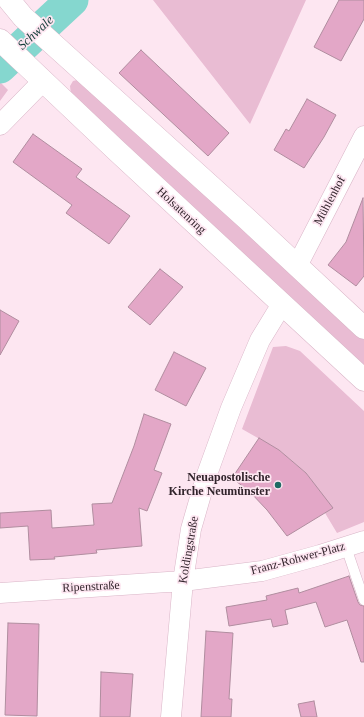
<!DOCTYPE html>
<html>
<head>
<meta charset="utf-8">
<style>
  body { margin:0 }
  canvas { display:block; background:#fde6f1 }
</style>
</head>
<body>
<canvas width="364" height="717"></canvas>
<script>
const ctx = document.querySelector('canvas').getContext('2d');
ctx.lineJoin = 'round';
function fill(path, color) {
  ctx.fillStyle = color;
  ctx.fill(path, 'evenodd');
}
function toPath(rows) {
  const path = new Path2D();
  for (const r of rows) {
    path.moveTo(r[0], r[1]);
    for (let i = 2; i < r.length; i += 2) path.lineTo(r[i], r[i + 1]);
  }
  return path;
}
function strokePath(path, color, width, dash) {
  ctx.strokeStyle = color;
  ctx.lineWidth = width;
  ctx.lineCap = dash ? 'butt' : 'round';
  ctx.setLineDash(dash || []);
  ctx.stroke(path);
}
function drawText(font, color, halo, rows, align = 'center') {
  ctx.font = font + ' Georgia,serif';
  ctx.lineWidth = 3.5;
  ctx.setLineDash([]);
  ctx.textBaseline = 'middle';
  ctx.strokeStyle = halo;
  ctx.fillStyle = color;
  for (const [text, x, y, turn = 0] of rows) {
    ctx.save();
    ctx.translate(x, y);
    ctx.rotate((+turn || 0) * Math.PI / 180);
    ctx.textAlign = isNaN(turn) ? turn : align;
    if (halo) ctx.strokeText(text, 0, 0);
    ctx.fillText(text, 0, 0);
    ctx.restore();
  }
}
const green = toPath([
  [153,0,306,0,250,124],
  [77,80,81,80,364,337,364,366,71,94,70,86,73,81],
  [0,82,8,90,0,101],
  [286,346,300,351,364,411,364,522,337,533,325,513,332,508,306,473,279,450,242,429,273,347]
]);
const river = toPath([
  [0,67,72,0]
]);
const building = toPath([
  [339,0,364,0,364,19,341,61,314,47,339,0],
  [141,50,229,133,208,156,119,73,141,50],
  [307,99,336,115,324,137,304,168,274,150,286,129,289,131,307,99],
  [33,134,82,169,76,177,130,216,109,244,66,213,72,205,13,162,33,134],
  [363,198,364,276,356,286,328,265,346,242,363,198],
  [160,269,183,287,150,325,128,307,160,269],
  [0,310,19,321,0,355,0,310],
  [174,352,206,368,186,406,155,390,174,352],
  [144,414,171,424,154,470,162,473,147,511,139,508,142,546,96,550,97,553,54,557,55,559,30,560,28,526,0,528,0,513,51,510,52,528,94,525,92,504,112,503,134,446,144,414],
  [259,438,279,450,306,473,333,508,287,536,267,510,250,492,232,478,259,438],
  [349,576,358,602,360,605,364,606,364,662,361,662,347,620,325,627,316,602,285,610,288,624,273,627,271,619,229,626,226,607,267,600,266,596,298,588,299,593,349,576],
  [8,623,39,624,37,716,5,715,8,623],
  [206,631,233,633,229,699,232,699,231,717,201,717,206,631],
  [101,672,133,674,130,717,100,717,101,672],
  [314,701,317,717,301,717,298,704,314,701]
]);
const service = toPath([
  [346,547,364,600]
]);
const minor = toPath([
  [0,125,43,81],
  [297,266,364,136],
  [0,593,183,581,262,571,320,555,364,541],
  [171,717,183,581,191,529,206,477,231,408,260,340,282,304]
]);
const secondary = toPath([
  [9,0,23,17,247,219,364,328],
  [0,40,116,150,364,380]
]);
const markers = [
  [278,485,4,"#1f6a64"]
];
const streetNames = [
  ["Mühlenhof",330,201,-62],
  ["Holsatenring",181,211,43],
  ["Koldingstraße",189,550,-80],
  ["Franz-Rohwer-Platz",298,559,-15],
  ["Ripenstraße",91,587,-3]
];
const poiNames = [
  ["Neuapostolische",270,478],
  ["Kirche Neumünster",270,492]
];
const waterNames = [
  ["Schwale",36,33,-43]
];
fill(green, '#e9bcd3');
strokePath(river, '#85d7cf', 33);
fill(building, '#e3a7c7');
strokePath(building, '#b08d9f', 1);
strokePath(service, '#d9b5c7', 11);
strokePath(minor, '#d9b5c7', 21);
strokePath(secondary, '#d9b5c7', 23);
strokePath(service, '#fff', 10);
strokePath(minor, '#fff', 20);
strokePath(secondary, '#fff', 22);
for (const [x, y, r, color] of markers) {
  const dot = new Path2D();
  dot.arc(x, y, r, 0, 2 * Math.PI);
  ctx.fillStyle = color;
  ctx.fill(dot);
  strokePath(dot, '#fde6f1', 1.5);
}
drawText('12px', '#32242c', '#fde6f1', streetNames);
drawText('bold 12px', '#32242c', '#fde6f1', poiNames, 'right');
drawText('italic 13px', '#19403d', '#fde6f1', waterNames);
</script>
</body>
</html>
